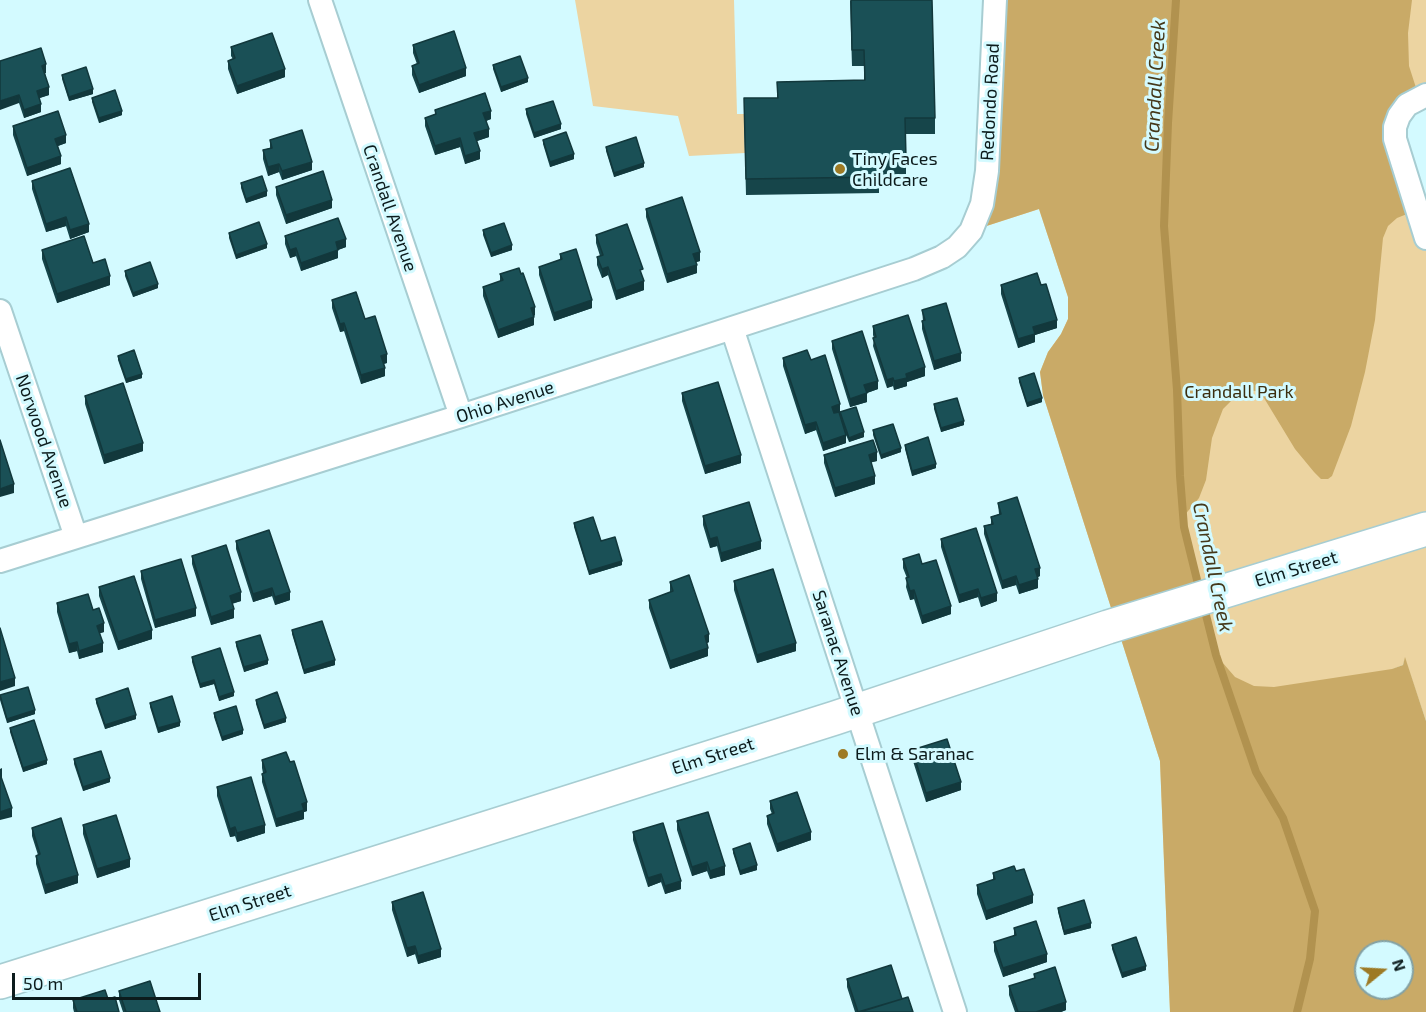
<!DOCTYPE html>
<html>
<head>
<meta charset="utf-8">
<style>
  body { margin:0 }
  #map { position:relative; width:1426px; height:1012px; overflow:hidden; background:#d3faff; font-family:"Exo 2",sans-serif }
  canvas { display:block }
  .north { position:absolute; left:1354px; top:940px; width:60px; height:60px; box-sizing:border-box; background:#d3faff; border:2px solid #83a1a4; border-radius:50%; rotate:72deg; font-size:16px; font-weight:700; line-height:24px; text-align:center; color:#0c1b1c }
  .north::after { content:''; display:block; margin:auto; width:21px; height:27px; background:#9d7a25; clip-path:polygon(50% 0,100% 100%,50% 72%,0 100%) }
  .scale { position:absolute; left:12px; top:973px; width:189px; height:27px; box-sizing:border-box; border:3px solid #0c1b1c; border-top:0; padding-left:8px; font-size:18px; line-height:21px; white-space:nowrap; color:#0c1b1c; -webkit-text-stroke:4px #d3faff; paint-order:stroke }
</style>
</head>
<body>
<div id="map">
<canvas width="1426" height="1012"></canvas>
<div class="north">N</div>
<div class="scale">50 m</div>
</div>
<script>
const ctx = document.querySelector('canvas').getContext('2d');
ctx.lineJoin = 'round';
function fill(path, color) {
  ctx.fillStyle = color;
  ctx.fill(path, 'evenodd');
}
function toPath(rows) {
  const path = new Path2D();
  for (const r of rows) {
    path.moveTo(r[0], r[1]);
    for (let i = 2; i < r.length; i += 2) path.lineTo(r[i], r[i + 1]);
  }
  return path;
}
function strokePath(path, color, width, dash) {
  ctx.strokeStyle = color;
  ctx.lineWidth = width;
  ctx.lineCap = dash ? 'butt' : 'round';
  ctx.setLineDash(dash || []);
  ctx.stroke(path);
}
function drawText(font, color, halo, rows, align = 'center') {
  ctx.font = font + ' "Exo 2",sans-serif';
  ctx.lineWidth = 6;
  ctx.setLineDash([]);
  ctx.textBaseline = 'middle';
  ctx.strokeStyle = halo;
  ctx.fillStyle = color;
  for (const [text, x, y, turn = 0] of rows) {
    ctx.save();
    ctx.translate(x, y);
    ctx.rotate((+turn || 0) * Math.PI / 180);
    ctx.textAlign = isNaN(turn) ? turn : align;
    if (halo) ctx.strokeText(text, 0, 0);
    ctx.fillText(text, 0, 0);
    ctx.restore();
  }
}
const green = toPath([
  [575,0,734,0,737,114,744,114,745,153,689,156,678,116,593,106],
  [995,0,1426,0,1426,95,1399,116,1426,238,1426,721,1405,659,1403,665,1393,669,1426,1012,1170,1012,1160,761,1043,395,1040,372,1048,352,1061,334,1068,319,1068,297,1039,209,971,231],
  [1366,952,1402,952,1402,988,1366,988]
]);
const forest = toPath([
  [995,0,1412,0,1408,33,1409,66,1419,97,1399,116,1417,210,1397,218,1388,226,1383,238,1375,320,1365,372,1351,426,1332,476,1328,479,1321,479,1314,472,1295,449,1264,398,1256,391,1246,390,1236,396,1223,409,1212,438,1206,480,1199,498,1183,517,1184,527,1216,655,1235,677,1254,686,1274,687,1392,669,1403,665,1405,657,1426,721,1426,1012,1170,1012,1160,761,1043,395,1040,372,1048,352,1061,334,1068,319,1068,297,1039,209,971,231],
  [1366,952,1402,952,1402,988,1366,988]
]);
const stream = toPath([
  [1176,0,1168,123,1164,226,1177,390,1180,476,1184,527,1200,592],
  [1204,607,1216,655,1256,772,1283,818,1315,911,1310,959,1297,1012]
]);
const street = toPath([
  [320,0,461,416],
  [1426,95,1407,105,1399,116,1395,127,1395,139,1426,238],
  [0,311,76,537],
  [732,328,955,1012],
  [0,561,461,416,914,269,942,257,957,247,971,231,982,204,987,171,995,0]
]);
const secondary = toPath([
  [0,982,835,718,1108,627,1426,529]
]);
const wall = toPath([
  [850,0,935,118,935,134,906,134,906,174,879,175,879,193,746,195,744,114,777,98,777,82,864,80,864,66,852,66],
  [413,45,466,76,419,93,412,75,412,66,417,64,413,53],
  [231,47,285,77,237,94,228,69,228,61,233,59,231,56],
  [0,61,46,73,45,73,49,95,39,98,41,112,24,118,19,103],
  [493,65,528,82,501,92,493,69],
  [62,75,93,94,69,101,62,79],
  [92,98,122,115,99,123,92,102],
  [526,109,561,129,534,138,526,114],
  [435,110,491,119,486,121,489,137,477,141,480,159,465,164,460,147,435,155,425,126,425,118,435,115],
  [13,126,66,143,58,146,61,164,27,176,13,135],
  [270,140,312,170,282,180,279,172,268,176,263,159,263,150,270,148],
  [543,140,574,159,550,167,543,144],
  [606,147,644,167,614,177,606,151],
  [32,181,89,232,70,239,66,226,46,232,32,189],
  [241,183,267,196,246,203,241,188],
  [276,187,332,208,286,224,276,195],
  [646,209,700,261,696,262,697,273,667,283,646,217],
  [483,230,512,250,491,257,483,235],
  [229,233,267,248,236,259,229,238],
  [596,235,643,278,644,290,616,300,608,275,602,278,597,265,597,257,600,256,596,243],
  [285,236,346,247,338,250,338,258,301,271,296,256,290,258,285,244],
  [42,250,93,263,110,285,57,303,42,259],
  [560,254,592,308,554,321,539,275,539,267,560,260],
  [125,271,158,288,133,297,125,276],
  [500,274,535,315,534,316,534,325,498,338,483,296,483,287,500,281],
  [1001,285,1057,328,1035,335,1035,342,1018,348,1001,294],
  [332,300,365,319,387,363,384,364,385,376,361,384,344,331,340,332,332,308],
  [922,310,961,361,934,370,922,329,922,321,923,321],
  [873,326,925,376,907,382,907,386,894,390,893,386,887,388,873,346,874,338,873,335],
  [832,341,878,389,867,393,867,402,850,407,832,349],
  [118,356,142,378,126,383,118,360],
  [783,358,811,360,840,412,864,437,849,442,846,435,846,443,823,451,816,430,805,434,783,366],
  [1019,378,1042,402,1027,407,1019,382],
  [682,393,741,463,705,474,682,401],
  [85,396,143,451,104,464,85,404],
  [934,404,964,425,941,432,934,409],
  [873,430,901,452,881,459,873,435],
  [905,445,936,468,912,476,905,449],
  [824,455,877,461,871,462,875,484,835,497,824,463],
  [998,503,1040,576,1038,577,1038,588,1019,594,1016,585,1002,589,984,534,984,526,991,524,991,517,999,514],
  [703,516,761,549,721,562,717,546,710,548,703,525],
  [574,523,601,541,622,565,589,575,574,527],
  [941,539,997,601,981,607,978,597,959,603,941,547],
  [236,541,290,600,275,605,272,596,253,602,236,549],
  [192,556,241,601,232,604,234,618,211,625,192,564],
  [903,559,922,564,951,614,922,624,914,599,910,600,906,587,907,578,903,568],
  [141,571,196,616,155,628,141,579],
  [734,581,796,651,757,663,734,590],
  [670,582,709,642,707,643,708,656,670,669,649,608,649,600,670,592],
  [99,587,152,639,118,650,99,596],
  [57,603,93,610,104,632,100,633,103,652,79,659,77,651,69,653,57,612],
  [292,630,335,665,304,674,292,634],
  [236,642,268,664,244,672,236,646],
  [192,657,234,696,219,701,214,684,200,688,192,662],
  [0,695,35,714,7,723,0,700],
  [96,699,136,719,105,729,96,703],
  [256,700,286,722,264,729,256,704],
  [150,703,180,726,158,733,150,707],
  [214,713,243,734,222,741,214,717],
  [10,728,47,764,23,772,10,732],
  [912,750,961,790,926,802,912,758],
  [74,759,110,782,83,791,74,764],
  [262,760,307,811,304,812,304,819,276,827,262,782,262,774,263,773,262,768],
  [217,787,265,833,237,842,235,836,230,837,217,796],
  [770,801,811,840,777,852,767,824,767,816,772,814,770,809],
  [677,821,725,875,710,879,707,871,692,876,677,830],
  [83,825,130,867,97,878,83,834],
  [32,828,78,883,45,894,36,864,36,856,38,855,32,836],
  [633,832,681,889,665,894,661,882,648,887,633,840],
  [733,849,757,870,740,875,733,853],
  [1016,871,1033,903,986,920,977,894,977,885,993,880,993,873],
  [392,902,441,957,418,964,415,954,407,957,392,910],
  [1058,908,1091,928,1064,935,1058,912],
  [1014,928,1047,962,1003,977,994,951,994,942,1014,936],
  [1112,945,1146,970,1122,978,1112,949],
  [1034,974,1066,1010,1061,1012,1015,1012,1009,995,1009,986,1034,979],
  [847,979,902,999,913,1012,855,1012,847,987],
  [119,991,160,1012,123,1012,119,1000],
  [108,999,119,1012,74,1012,73,1008,73,1000]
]);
const shadedWall = toPath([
  [46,64,46,73,42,74,42,66],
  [466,68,466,76,419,93,419,85],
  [285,69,285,77,237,94,237,86],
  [528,78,528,82,501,92,501,87],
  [49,87,49,95,37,99,37,91],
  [93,89,93,94,69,101,69,97],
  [19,95,19,103,0,110,0,101],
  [41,104,41,112,24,118,24,110],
  [122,111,122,115,99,123,99,118],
  [491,111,491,119,483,122,483,113],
  [561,124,561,129,534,138,534,133],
  [489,129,489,137,474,142,474,133],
  [66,135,66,143,55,147,55,139],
  [460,138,460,147,435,155,435,146],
  [480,151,480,159,465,164,465,156],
  [574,154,574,159,550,167,550,162],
  [61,156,61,164,27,176,27,168],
  [312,162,312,170,282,180,282,171],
  [644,163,644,167,614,177,614,173],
  [279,164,279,172,268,176,268,167],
  [267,191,267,196,246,203,246,199],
  [332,200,332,208,286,224,286,215],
  [66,217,66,226,46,232,46,224],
  [89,224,89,232,70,239,70,230],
  [346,239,346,247,338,250,338,258,301,271,301,263,336,242],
  [267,244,267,248,236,259,236,255],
  [512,245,512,250,491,257,491,253],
  [296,248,296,256,290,258,290,250],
  [700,252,700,261,693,263,693,254],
  [697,265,697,273,667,283,667,274],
  [608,267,608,275,602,278,602,269],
  [110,276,110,285,57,303,57,294],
  [644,281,644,290,616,300,616,291],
  [158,284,158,288,133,297,133,293],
  [592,300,592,308,554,321,554,313],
  [535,307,535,315,531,317,531,308],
  [534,317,534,325,498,338,498,330],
  [1057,320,1057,328,1035,335,1035,342,1018,348,1018,339,1033,327],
  [344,323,344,331,340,332,340,324],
  [961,353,961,361,934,370,934,361],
  [387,354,387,363,381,364,381,356],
  [925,367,925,376,907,382,907,386,894,390,894,381,906,374],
  [385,368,385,376,361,384,361,375],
  [142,374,142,378,126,383,126,379],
  [893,378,893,386,887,388,887,380],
  [878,381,878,389,864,394,864,385],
  [867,393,867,402,850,407,850,399],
  [1042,398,1042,402,1027,407,1027,403],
  [840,404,840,413,832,415,832,407],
  [964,421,964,425,941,432,941,428],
  [816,422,816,430,805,434,805,425],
  [864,432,864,437,849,442,849,438],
  [846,435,846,443,823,451,823,443],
  [143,443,143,451,104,464,104,455],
  [901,448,901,452,881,459,881,455],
  [877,452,877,461,869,463,869,455],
  [741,455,741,463,705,474,705,466],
  [936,464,936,468,912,476,912,471],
  [875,476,875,484,835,497,835,488],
  [14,484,14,493,0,497,0,489],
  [717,537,717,546,710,548,710,539],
  [761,541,761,549,721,562,721,553],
  [622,561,622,565,589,575,589,571],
  [1040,568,1040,576,1035,578,1035,569],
  [1016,576,1016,585,1002,589,1002,581],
  [1038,579,1038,588,1019,594,1019,585],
  [272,588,272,596,253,602,253,594],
  [978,589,978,597,959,603,959,595],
  [914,590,914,599,910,600,910,591],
  [241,592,241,601,230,604,230,596],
  [290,592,290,600,275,605,275,597],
  [997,593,997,601,981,607,981,598],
  [951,606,951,614,922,624,922,616],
  [196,608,196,616,155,628,155,620],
  [234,609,234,618,211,625,211,617],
  [104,623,104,632,97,634,97,626],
  [152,630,152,639,118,650,118,642],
  [709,634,709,642,705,644,705,636],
  [77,642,77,651,69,653,69,644],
  [103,643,103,652,79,659,79,651],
  [796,643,796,651,757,663,757,655],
  [708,648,708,656,670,669,670,661],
  [268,660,268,664,244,672,244,667],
  [335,660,335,665,304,674,304,670],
  [15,678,15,686,0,691,0,682],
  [214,680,214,684,200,688,200,684],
  [234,692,234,696,219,701,219,697],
  [35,710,35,714,7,723,7,719],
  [136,715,136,719,105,729,105,725],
  [286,718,286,722,264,729,264,725],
  [180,722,180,726,158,733,158,728],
  [243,730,243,734,222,741,222,737],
  [47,760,47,764,23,772,23,768],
  [2,768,2,777,0,777,0,769],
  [110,778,110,782,83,791,83,787],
  [961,782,961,790,926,802,926,793],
  [307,802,307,811,304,812,304,819,276,827,276,819,302,804],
  [12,808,12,817,0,820,0,812],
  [265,825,265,833,237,842,237,833],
  [235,827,235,836,230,837,230,829],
  [811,832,811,840,777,852,777,844],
  [130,859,130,867,97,878,97,869],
  [707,862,707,871,692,876,692,867],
  [757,865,757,870,740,875,740,871],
  [725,866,725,875,710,879,710,871],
  [661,874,661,882,648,887,648,878],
  [78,875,78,883,45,894,45,885],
  [681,881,681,889,665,894,665,886],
  [1033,895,1033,903,986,920,986,911],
  [1091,923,1091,928,1064,935,1064,931],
  [415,946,415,954,407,957,407,948],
  [441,949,441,957,418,964,418,956],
  [1047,954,1047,962,1003,977,1003,968],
  [1146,966,1146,970,1122,978,1122,973],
  [1066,1002,1066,1010,1061,1012,1036,1012]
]);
const building = toPath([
  [851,0,932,0,935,118,905,118,906,158,878,159,879,177,746,179,744,98,778,98,777,82,865,80,864,50,852,50,851,0],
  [454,31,466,68,419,85,412,66,419,63,413,45,454,31],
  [272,33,285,69,237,86,228,61,235,58,231,47,272,33],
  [41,48,46,64,42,66,49,87,37,91,41,104,24,110,19,95,0,101,0,61,41,48],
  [520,56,528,78,501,87,493,65,520,56],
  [86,67,93,89,69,97,62,75,86,67],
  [115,90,122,111,99,118,92,98,115,90],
  [485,93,491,111,483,113,489,129,474,133,480,151,465,156,460,138,435,146,425,118,436,114,435,110,485,93],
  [553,101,561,124,534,133,526,109,553,101],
  [58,111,66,135,55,139,61,156,27,168,13,126,58,111],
  [302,130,312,162,282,171,279,164,268,167,263,150,272,148,270,140,302,130],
  [566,132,574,154,550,162,543,140,566,132],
  [636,137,644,163,614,173,606,147,636,137],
  [70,168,89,224,70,230,66,217,46,224,32,181,70,168],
  [323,171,332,200,286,215,276,187,323,171],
  [262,176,267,191,246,199,241,183,262,176],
  [682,197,700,252,693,254,697,265,667,274,646,209,682,197],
  [338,218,346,239,336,242,338,250,301,263,296,248,290,250,285,236,338,218],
  [259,222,267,244,236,255,229,233,259,222],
  [504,223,512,245,491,253,483,230,504,223],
  [627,224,643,269,640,270,644,281,616,291,608,267,602,269,597,257,603,255,596,235,627,224],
  [84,236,93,263,105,259,110,276,57,294,42,250,84,236],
  [576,249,592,300,554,313,539,267,562,259,560,254,576,249],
  [150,262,158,284,133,293,125,271,150,262],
  [519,268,521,274,523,273,535,307,531,308,534,317,498,330,483,287,503,280,500,274,519,268],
  [1037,273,1041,285,1046,284,1057,320,1033,327,1035,334,1018,339,1001,285,1037,273],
  [356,292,365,319,375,316,387,354,381,356,385,368,361,375,344,323,340,324,332,300,356,292],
  [946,303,961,353,934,361,922,321,925,320,922,310,946,303],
  [908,315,925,367,906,374,907,378,894,381,893,378,887,380,873,338,876,337,873,326,908,315],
  [862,331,878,381,864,385,867,393,850,399,832,341,862,331],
  [134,350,142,374,126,379,118,356,134,350],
  [807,350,811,360,825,355,840,404,832,407,834,413,839,412,846,435,823,443,816,422,805,425,783,358,807,350],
  [1034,373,1042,398,1027,403,1019,378,1034,373],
  [718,382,741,455,705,466,682,393,718,382],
  [123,383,143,443,104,455,85,396,123,383],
  [957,398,964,421,941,428,934,404,957,398],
  [856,407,864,432,849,438,840,412,856,407],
  [893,424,901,448,881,455,873,430,893,424],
  [928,437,936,464,912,471,905,445,928,437],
  [0,440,14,484,0,489,0,440],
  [873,440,877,452,869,455,875,476,835,488,824,455,873,440],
  [1017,497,1040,568,1035,569,1038,579,1019,585,1016,576,1002,581,984,526,993,524,991,517,1001,514,998,503,1017,497],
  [749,502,761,541,721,553,717,537,710,539,703,516,749,502],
  [593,517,601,541,615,537,622,561,589,571,574,523,593,517],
  [976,528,997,593,981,598,978,589,959,595,941,539,976,528],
  [269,530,290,592,275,597,272,588,253,594,236,541,269,530],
  [226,545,241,592,230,596,234,609,211,617,192,556,226,545],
  [919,554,922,564,936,560,951,606,922,616,914,590,910,591,906,578,909,577,903,559,919,554],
  [181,559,196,608,155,620,141,571,181,559],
  [773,569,796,643,757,655,734,581,773,569],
  [689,575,709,634,705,636,708,648,670,661,649,600,673,591,670,582,689,575],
  [134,576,152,630,118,642,99,587,134,576],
  [88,594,93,610,99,608,104,623,97,626,103,643,79,651,77,642,69,644,57,603,88,594],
  [322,621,335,660,304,670,292,630,322,621],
  [0,628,15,678,0,682,0,628],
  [260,635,268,660,244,667,236,642,260,635],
  [220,648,234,692,219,697,214,680,200,684,192,657,220,648],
  [28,687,35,710,7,719,0,695,28,687],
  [128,688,136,715,105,725,96,699,128,688],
  [277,692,286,718,264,725,256,700,277,692],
  [172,696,180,722,158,728,150,703,172,696],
  [236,706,243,730,222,737,214,713,236,706],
  [34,720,47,760,23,768,10,728,34,720],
  [947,739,961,782,926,793,912,750,947,739],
  [101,751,110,778,83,787,74,759,101,751],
  [286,752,290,762,294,761,307,802,302,804,304,810,276,819,262,774,266,772,262,760,286,752],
  [0,774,12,808,0,812,0,774],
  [251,777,265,825,237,833,235,827,230,829,217,787,251,777],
  [797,792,811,832,777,844,767,816,774,813,770,801,797,792],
  [708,812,725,866,710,871,707,862,692,867,677,821,708,812],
  [116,815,130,859,97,869,83,825,116,815],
  [61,818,78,875,45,885,36,856,40,854,32,828,61,818],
  [663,823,681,881,665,886,661,874,648,878,633,832,663,823],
  [750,843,757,865,740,871,733,849,750,843],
  [1014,866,1016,871,1024,869,1033,895,986,911,977,885,995,879,993,873,1014,866],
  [423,892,441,949,418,956,415,946,407,948,392,902,423,892],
  [1084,900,1091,923,1064,931,1058,908,1084,900],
  [1036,921,1047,954,1003,968,994,942,1016,935,1014,928,1036,921],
  [1136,937,1146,966,1122,973,1112,945,1136,937],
  [891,965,902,999,858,1012,847,979,891,965],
  [1055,967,1066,1002,1036,1012,1018,1012,1009,986,1035,978,1034,974,1055,967],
  [150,981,160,1012,126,1012,119,991,150,981],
  [105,990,108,999,115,997,119,1012,77,1012,73,1000,105,990],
  [908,997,913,1012,860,1012,908,997]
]);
const markers = [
  [840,169,6,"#9d7a25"],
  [843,754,6,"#9d7a25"]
];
const streetNames = [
  ["Redondo Road",990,102,-87],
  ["Crandall Avenue",390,208,71],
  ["Ohio Avenue",505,402,-18],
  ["Norwood Avenue",44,441,71],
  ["Elm Street",1296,569,-17],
  ["Saranac Avenue",838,653,72],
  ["Elm Street",713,756,-18],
  ["Elm Street",250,903,-18]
];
const poiNames = [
  ["Tiny Faces",852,159],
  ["Childcare",852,180],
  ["Elm & Saranac",855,754]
];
const parkNames = [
  ["Crandall Park",1239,392]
];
const waterNames = [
  ["Crandall Creek",1155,86,-87],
  ["Crandall Creek",1213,567,78]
];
fill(green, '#ecd4a1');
fill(forest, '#c9aa67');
strokePath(stream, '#b1924f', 8);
strokePath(street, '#a7cdd2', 26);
strokePath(secondary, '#a7cdd2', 36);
strokePath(street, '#fff', 22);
strokePath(secondary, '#fff', 33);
fill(wall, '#16454a');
fill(shadedWall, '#12383c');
fill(building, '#1a5056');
strokePath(building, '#12383c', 1.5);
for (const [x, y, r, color] of markers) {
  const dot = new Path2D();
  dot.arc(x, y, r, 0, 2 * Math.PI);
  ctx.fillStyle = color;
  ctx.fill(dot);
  strokePath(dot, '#d3faff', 2);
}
drawText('18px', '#0c1b1c', '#d3faff', streetNames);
drawText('18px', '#0c1b1c', '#d3faff', poiNames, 'left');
drawText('18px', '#3b2e0f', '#d3faff', parkNames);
drawText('italic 20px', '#45381a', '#d3faff', waterNames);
</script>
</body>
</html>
